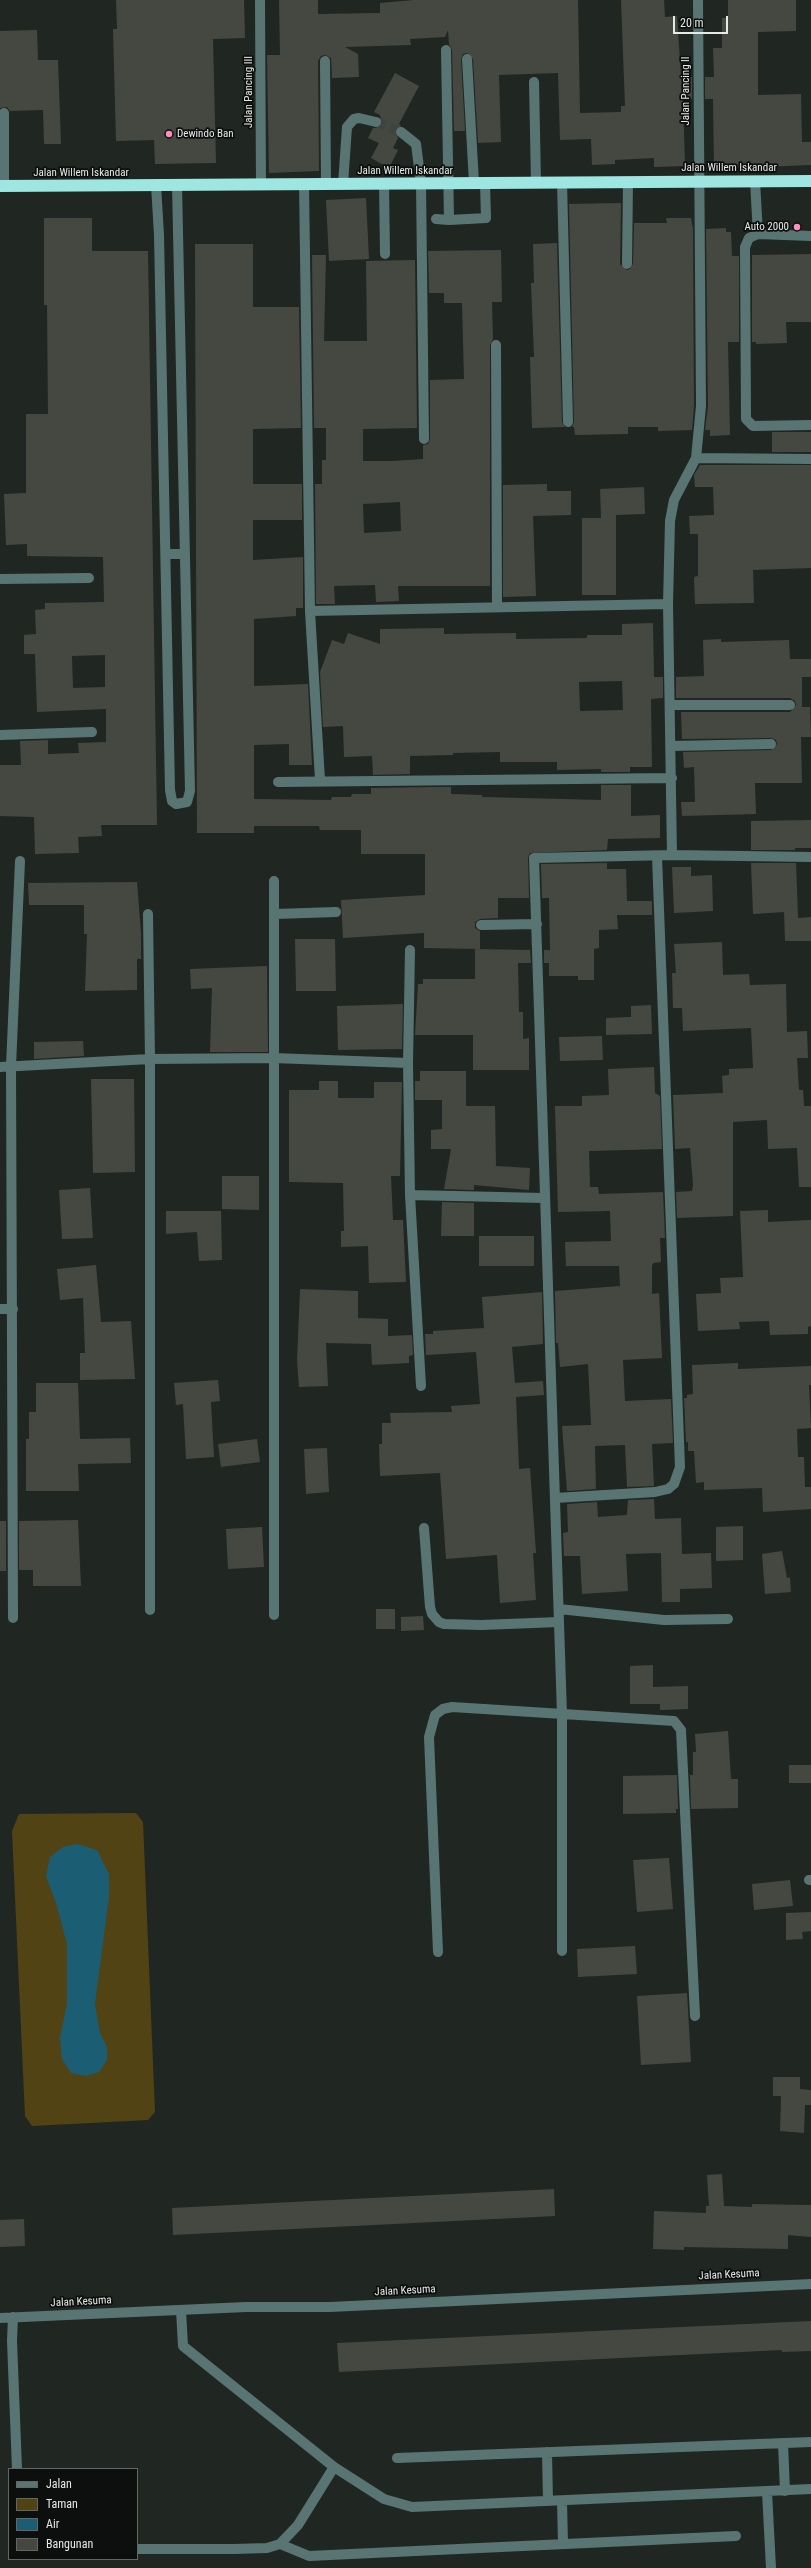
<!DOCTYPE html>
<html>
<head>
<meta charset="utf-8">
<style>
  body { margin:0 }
  #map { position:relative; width:811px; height:2568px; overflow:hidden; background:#202722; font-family:"Roboto Condensed",sans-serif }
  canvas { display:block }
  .legend { position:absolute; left:8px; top:2468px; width:130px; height:92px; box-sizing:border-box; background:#0c0f0d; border:1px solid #636764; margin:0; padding:5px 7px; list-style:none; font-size:12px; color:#e6eae7 }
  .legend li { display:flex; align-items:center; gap:8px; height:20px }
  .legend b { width:20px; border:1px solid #636764 }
  .scale { position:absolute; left:673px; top:16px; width:55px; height:18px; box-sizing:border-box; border:2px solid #e6eae7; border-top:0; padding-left:5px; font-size:12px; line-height:14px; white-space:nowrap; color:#e6eae7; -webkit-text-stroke:3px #0c0f0d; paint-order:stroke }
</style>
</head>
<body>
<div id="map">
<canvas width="811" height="2568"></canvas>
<ul class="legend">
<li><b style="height:5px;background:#597573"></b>Jalan</li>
<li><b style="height:11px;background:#524314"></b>Taman</li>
<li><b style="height:11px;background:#1b5d72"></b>Air</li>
<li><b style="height:11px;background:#454840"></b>Bangunan</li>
</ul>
<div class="scale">20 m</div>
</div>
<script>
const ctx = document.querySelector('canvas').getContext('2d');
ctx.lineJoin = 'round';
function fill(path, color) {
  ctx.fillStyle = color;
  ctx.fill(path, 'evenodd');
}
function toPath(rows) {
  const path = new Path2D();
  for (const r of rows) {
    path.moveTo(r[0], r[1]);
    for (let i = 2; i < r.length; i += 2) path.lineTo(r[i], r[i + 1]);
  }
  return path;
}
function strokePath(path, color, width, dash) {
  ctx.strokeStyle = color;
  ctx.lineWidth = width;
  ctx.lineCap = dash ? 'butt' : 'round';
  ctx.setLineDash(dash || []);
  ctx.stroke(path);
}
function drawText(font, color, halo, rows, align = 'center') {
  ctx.font = font + ' "Roboto Condensed",sans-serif';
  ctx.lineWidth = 3.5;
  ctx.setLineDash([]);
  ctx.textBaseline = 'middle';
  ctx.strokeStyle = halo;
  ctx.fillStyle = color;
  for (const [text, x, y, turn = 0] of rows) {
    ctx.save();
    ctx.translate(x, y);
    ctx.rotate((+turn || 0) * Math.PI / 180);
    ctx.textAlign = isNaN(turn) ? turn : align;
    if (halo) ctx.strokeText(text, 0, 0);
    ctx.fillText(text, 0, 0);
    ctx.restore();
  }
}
const green = toPath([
  [136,1813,143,1822,155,2112,148,2120,32,2126,25,2116,12,1831,19,1814]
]);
const water = toPath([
  [77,1844,97,1850,109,1874,109,1897,95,2004,100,2033,107,2047,107,2060,99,2072,86,2076,71,2073,62,2059,60,2037,67,2004,67,1944,56,1903,46,1876,50,1857,63,1847]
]);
const building = toPath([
  [116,0,244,0,245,38,213,39,216,163,155,164,154,140,116,141,113,29,117,29],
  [279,0,318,0,318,14,380,13,380,3,414,0,578,0,580,113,621,112,621,106,625,106,621,0,664,0,665,17,677,16,681,77,692,77,692,99,683,100,685,166,654,167,654,158,615,160,615,164,592,165,591,139,560,140,558,73,499,75,501,142,478,143,473,59,467,53,463,54,461,59,465,131,454,131,452,50,449,44,448,30,445,37,410,39,411,45,345,47,358,54,359,77,332,78,331,58,325,55,321,56,318,61,319,171,269,173,267,55,280,55],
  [728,0,796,0,796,31,758,32,758,95,801,94,802,142,811,142,811,165,714,169,713,99,705,99,705,77,714,77,713,48,722,48,722,18,728,18],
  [37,30,38,60,58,60,61,144,44,144,43,110,10,111,7,107,0,108,0,31],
  [395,73,419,86,399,124,401,126,395,131,398,138,393,148,398,150,389,168,371,158,379,143,368,138,373,128,378,128,382,124,380,115,374,112],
  [366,198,369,259,329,261,326,200],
  [621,203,620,264,627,270,630,269,633,264,634,223,667,223,666,218,691,218,693,229,694,406,692,430,658,431,658,427,628,427,628,434,575,435,574,427,572,427,574,422,569,204],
  [44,218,92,218,92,251,148,251,157,825,101,825,102,836,78,837,79,853,35,854,34,817,0,816,0,765,21,765,20,741,48,740,48,754,79,753,78,743,106,742,106,709,37,712,35,654,24,654,24,635,36,634,35,610,45,609,45,603,104,602,103,557,27,556,27,544,6,545,4,494,26,493,26,414,48,414,47,305,44,305],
  [105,655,105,687,73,688,72,656],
  [726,228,726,232,731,232,732,256,739,256,739,342,728,342,730,435,710,436,710,430,705,430,708,406,706,229],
  [557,243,562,422,565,427,532,428,530,357,534,357,531,283,534,283,533,244],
  [195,244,253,244,253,307,299,307,301,428,253,429,253,484,302,484,302,520,253,520,253,560,303,557,303,608,296,608,296,616,254,619,254,686,308,684,312,765,289,765,289,744,254,745,254,799,331,800,332,797,351,797,352,794,371,794,371,788,435,787,451,787,451,794,482,795,482,797,601,800,601,785,631,785,631,816,660,815,660,838,608,839,607,850,530,853,528,858,529,898,498,898,498,918,480,919,475,922,475,928,480,931,480,949,424,948,424,933,343,938,341,900,425,895,425,854,361,854,361,830,320,830,319,826,254,826,254,833,197,833],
  [501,250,502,302,492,302,493,339,490,345,490,586,398,586,399,601,376,602,375,585,334,586,335,604,316,604,315,484,322,484,322,460,326,460,326,428,314,428,312,255,326,255,324,341,367,341,366,261,415,260,417,428,363,429,363,461,392,461,423,459,423,445,428,444,430,439,430,380,464,379,462,303,444,303,444,293,429,293,428,251],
  [400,502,401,531,364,533,363,504],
  [811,254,811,322,786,322,787,343,756,344,756,342,752,342,752,255],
  [772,432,811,432,811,452,772,452],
  [700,465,811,465,811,568,753,570,754,603,695,604,694,577,698,576,698,534,690,534,689,516,714,515,713,487,695,487,694,475],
  [547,484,547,491,571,491,571,515,533,516,536,596,503,597,503,485],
  [644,487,645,514,616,515,616,595,582,595,582,518,601,518,600,489],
  [653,623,654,677,663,677,663,698,651,699,652,767,630,767,630,772,601,772,601,769,557,770,557,762,500,762,500,752,453,753,453,755,410,756,410,774,373,775,372,756,344,757,343,726,323,727,320,672,332,640,344,644,348,633,380,644,380,629,444,628,444,634,516,633,516,639,587,638,587,635,622,635,622,624],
  [622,681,623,710,580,711,579,682],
  [721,639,721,642,789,640,790,659,811,659,811,677,802,677,802,707,810,707,811,737,801,737,802,783,755,783,756,814,682,816,681,802,695,802,694,767,684,768,683,752,771,750,777,744,776,740,771,738,682,739,681,712,790,712,796,705,795,701,790,698,676,698,676,677,704,676,703,640],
  [811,820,811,848,795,848,795,850,751,850,751,821],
  [607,863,607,869,626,869,627,901,652,901,652,915,617,915,618,929,599,930,599,948,594,949,594,980,578,980,578,976,549,976,549,963,544,963,544,950,550,950,549,898,542,898,541,864],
  [751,863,796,863,798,918,811,917,811,941,785,941,784,912,753,914],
  [672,867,691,867,691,876,712,875,713,911,674,913],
  [137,882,141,933,141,959,137,959,137,990,85,991,87,934,84,934,84,905,29,905,28,883],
  [295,939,335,939,336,991,296,991],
  [722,942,723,975,749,974,750,985,786,984,787,1032,807,1031,808,1058,797,1058,799,1090,803,1090,804,1106,811,1106,811,1187,799,1187,797,1148,768,1149,767,1120,733,1122,733,1216,677,1218,676,1192,692,1191,693,1185,690,1148,675,1149,673,1095,723,1093,722,1076,729,1075,729,1069,753,1068,751,1028,683,1031,682,1008,673,1008,672,973,676,973,674,944],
  [475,949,530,950,531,963,518,963,519,1012,523,1012,523,1039,529,1038,529,1070,473,1070,473,1035,415,1035,418,984,423,984,423,979,475,979],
  [267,966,268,1052,210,1052,212,988,191,989,190,969],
  [403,1004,402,1049,338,1050,337,1006],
  [651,1005,652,1034,606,1035,606,1018,631,1017,631,1006],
  [602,1036,603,1060,560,1061,559,1037],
  [83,1041,84,1056,34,1059,34,1042],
  [654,1067,655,1093,660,1096,662,1149,589,1151,590,1187,598,1187,599,1194,663,1192,665,1238,660,1238,661,1262,653,1263,652,1266,652,1294,659,1293,662,1358,623,1360,625,1401,671,1399,673,1443,652,1444,654,1486,627,1487,625,1445,595,1446,596,1489,567,1491,562,1426,591,1425,588,1364,560,1367,558,1343,556,1343,555,1291,620,1286,619,1266,566,1266,565,1242,611,1241,610,1211,558,1212,555,1106,582,1106,582,1096,609,1095,608,1069],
  [420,1071,466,1071,466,1106,495,1106,496,1166,530,1168,529,1190,474,1185,474,1190,444,1189,451,1149,431,1149,431,1130,442,1129,442,1100,415,1100,415,1081,420,1081],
  [91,1079,134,1079,135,1172,93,1173],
  [319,1081,338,1081,338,1098,374,1098,374,1082,402,1082,400,1176,391,1176,393,1220,403,1220,406,1282,369,1283,368,1246,341,1247,341,1231,344,1231,343,1183,289,1182,289,1090,319,1090],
  [222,1176,259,1176,259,1210,222,1209],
  [90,1188,93,1238,62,1239,59,1190],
  [442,1202,474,1203,474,1236,441,1236],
  [768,1210,768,1222,811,1220,811,1326,808,1327,808,1334,770,1335,769,1321,739,1322,740,1329,698,1331,696,1294,721,1293,720,1278,743,1277,740,1211],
  [166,1211,221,1211,222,1260,199,1261,197,1232,166,1234],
  [479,1236,534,1236,534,1266,479,1266],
  [96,1265,101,1322,131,1321,135,1379,80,1380,80,1353,85,1353,83,1298,60,1300,57,1269],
  [300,1289,358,1291,358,1318,388,1319,388,1336,412,1335,413,1355,409,1356,409,1363,372,1365,371,1344,326,1343,328,1386,299,1387,297,1361],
  [542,1292,543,1344,512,1347,515,1383,543,1381,544,1395,516,1397,519,1469,530,1468,536,1553,533,1553,536,1600,500,1603,497,1555,446,1559,440,1473,380,1476,379,1444,382,1444,382,1423,391,1423,390,1413,452,1412,451,1406,480,1404,476,1352,426,1355,425,1334,433,1334,433,1331,484,1328,482,1297],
  [738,1363,738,1369,811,1366,811,1385,809,1385,811,1428,797,1429,798,1457,804,1457,805,1487,811,1487,811,1509,763,1512,762,1488,704,1490,704,1482,696,1483,694,1451,688,1451,688,1442,686,1442,684,1398,687,1398,687,1395,693,1394,692,1365],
  [218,1380,220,1401,211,1402,214,1457,186,1459,183,1404,176,1405,174,1383],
  [36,1383,78,1383,80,1439,130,1438,131,1463,78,1464,79,1491,26,1491,26,1439,29,1439,29,1412,36,1412],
  [257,1439,260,1462,221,1467,218,1444],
  [327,1448,329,1492,306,1494,304,1449],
  [654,1499,655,1519,681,1518,682,1554,711,1553,712,1588,680,1589,680,1602,662,1602,661,1553,626,1554,628,1591,582,1594,580,1556,564,1556,563,1533,568,1532,567,1504,597,1502,598,1517,627,1515,628,1500],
  [78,1520,81,1586,33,1586,33,1570,19,1570,19,1521],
  [0,1521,6,1521,6,1571,0,1571],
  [743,1526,743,1560,716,1561,716,1527],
  [262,1527,264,1567,228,1569,226,1529],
  [782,1551,787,1578,790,1577,791,1592,765,1594,762,1554],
  [376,1609,395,1609,395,1629,376,1629],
  [423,1616,424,1630,401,1631,401,1617],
  [653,1665,653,1687,688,1686,688,1709,660,1710,660,1704,630,1704,630,1666],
  [728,1731,731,1779,738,1779,738,1808,691,1809,690,1775,693,1775,693,1752,696,1752,695,1734],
  [789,1765,811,1765,811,1783,789,1783],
  [677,1775,678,1809,676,1809,676,1813,623,1814,623,1776],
  [669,1858,673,1909,637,1912,633,1860],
  [790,1880,793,1906,754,1910,752,1884],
  [811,1912,811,1931,802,1932,803,1939,786,1940,786,1913],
  [635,1946,637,1974,578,1977,577,1949],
  [687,1993,691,2062,641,2065,637,1996],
  [773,2077,800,2077,800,2089,811,2090,811,2105,805,2105,804,2133,780,2131,781,2096,773,2096],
  [722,2174,724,2206,752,2207,752,2204,811,2205,811,2237,788,2235,788,2249,684,2247,684,2250,653,2249,654,2211,706,2213,706,2206,709,2206,707,2175],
  [554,2189,555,2216,173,2235,172,2208],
  [24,2219,25,2246,0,2247,0,2220],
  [811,2321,811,2351,782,2352,782,2350,339,2372,337,2343]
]);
const minorTunnel = toPath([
  [376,122,401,132]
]);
const minor = toPath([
  [260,0,261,184],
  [446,50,449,220,486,218,485,183],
  [467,59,474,183],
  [325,61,326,184],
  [534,82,536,183],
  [401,132,416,144,421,183,424,439],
  [755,181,758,234],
  [562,182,568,422],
  [304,184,310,611,320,780],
  [343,184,347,127,354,119,359,118,376,122],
  [384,184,385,254],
  [156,185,159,235,170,790,172,801,176,804,187,802,190,791,177,185],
  [4,186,4,113],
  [436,219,449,220],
  [811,236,758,234,749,238,745,247,746,419,753,426,811,425],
  [627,264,628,182],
  [496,345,497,607],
  [696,458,811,459],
  [166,554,185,554],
  [0,579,89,578],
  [310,611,668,604],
  [670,705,790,705],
  [0,735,92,732],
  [671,746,771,744],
  [278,782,672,778],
  [672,855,668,604,670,521,674,500,696,458,701,406,698,0],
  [148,914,150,1059,150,1610],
  [275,914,336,912],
  [481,925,537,924],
  [410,950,408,1063,410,1195,544,1198],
  [0,1067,150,1059,273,1058,408,1063],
  [410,1195,421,1386],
  [0,1309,13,1309],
  [555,1498,655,1492,668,1489,674,1484,680,1467,657,856],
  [424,1528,430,1607,432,1614,439,1622,444,1624,481,1625,559,1622],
  [559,1609,664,1620,728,1619],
  [274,1615,274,881],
  [13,1618,11,1066,20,861],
  [809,1880,811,1880],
  [562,1951,562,1714,534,858,672,855,811,857],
  [438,1952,429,1737,435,1715,443,1709,452,1707,674,1721,681,1730,695,2016],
  [181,2310,183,2346,334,2467,384,2499,412,2507,811,2489],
  [13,2317,12,2341,17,2469],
  [0,2318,246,2307,330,2307,811,2284],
  [783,2443,785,2491],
  [547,2452,548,2501],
  [397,2458,811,2442],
  [767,2492,771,2568],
  [562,2501,563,2544],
  [280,2544,309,2556,736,2536],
  [137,2549,234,2549,267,2548,280,2544,298,2525,334,2467]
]);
const highway = toPath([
  [0,186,811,181]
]);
const markers = [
  [169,134,4,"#fd8ebf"],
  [797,227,4,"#fd8ebf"]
];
const streetNames = [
  ["Jalan Pancing II",686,91,-90],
  ["Jalan Pancing III",249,92,-90],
  ["Jalan Willem Iskandar",729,168],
  ["Jalan Willem Iskandar",405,171],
  ["Jalan Willem Iskandar",81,173],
  ["Jalan Kesuma",729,2275,-3],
  ["Jalan Kesuma",405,2291,-3],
  ["Jalan Kesuma",81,2302,-3]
];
const poiNames = [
  ["Dewindo Ban",177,134],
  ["Auto 2000",789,227,"right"]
];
fill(green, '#524314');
fill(water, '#1b5d72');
fill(building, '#454840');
strokePath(minorTunnel, '#3e4440', 10, [10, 5]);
strokePath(minor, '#597573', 10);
strokePath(highway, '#9ee6e1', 12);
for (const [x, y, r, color] of markers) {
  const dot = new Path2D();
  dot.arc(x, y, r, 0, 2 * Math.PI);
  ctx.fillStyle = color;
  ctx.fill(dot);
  strokePath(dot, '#0c0f0d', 1.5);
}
drawText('11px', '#e6eae7', '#0c0f0d', streetNames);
drawText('11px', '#e6eae7', '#0c0f0d', poiNames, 'left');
</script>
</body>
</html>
